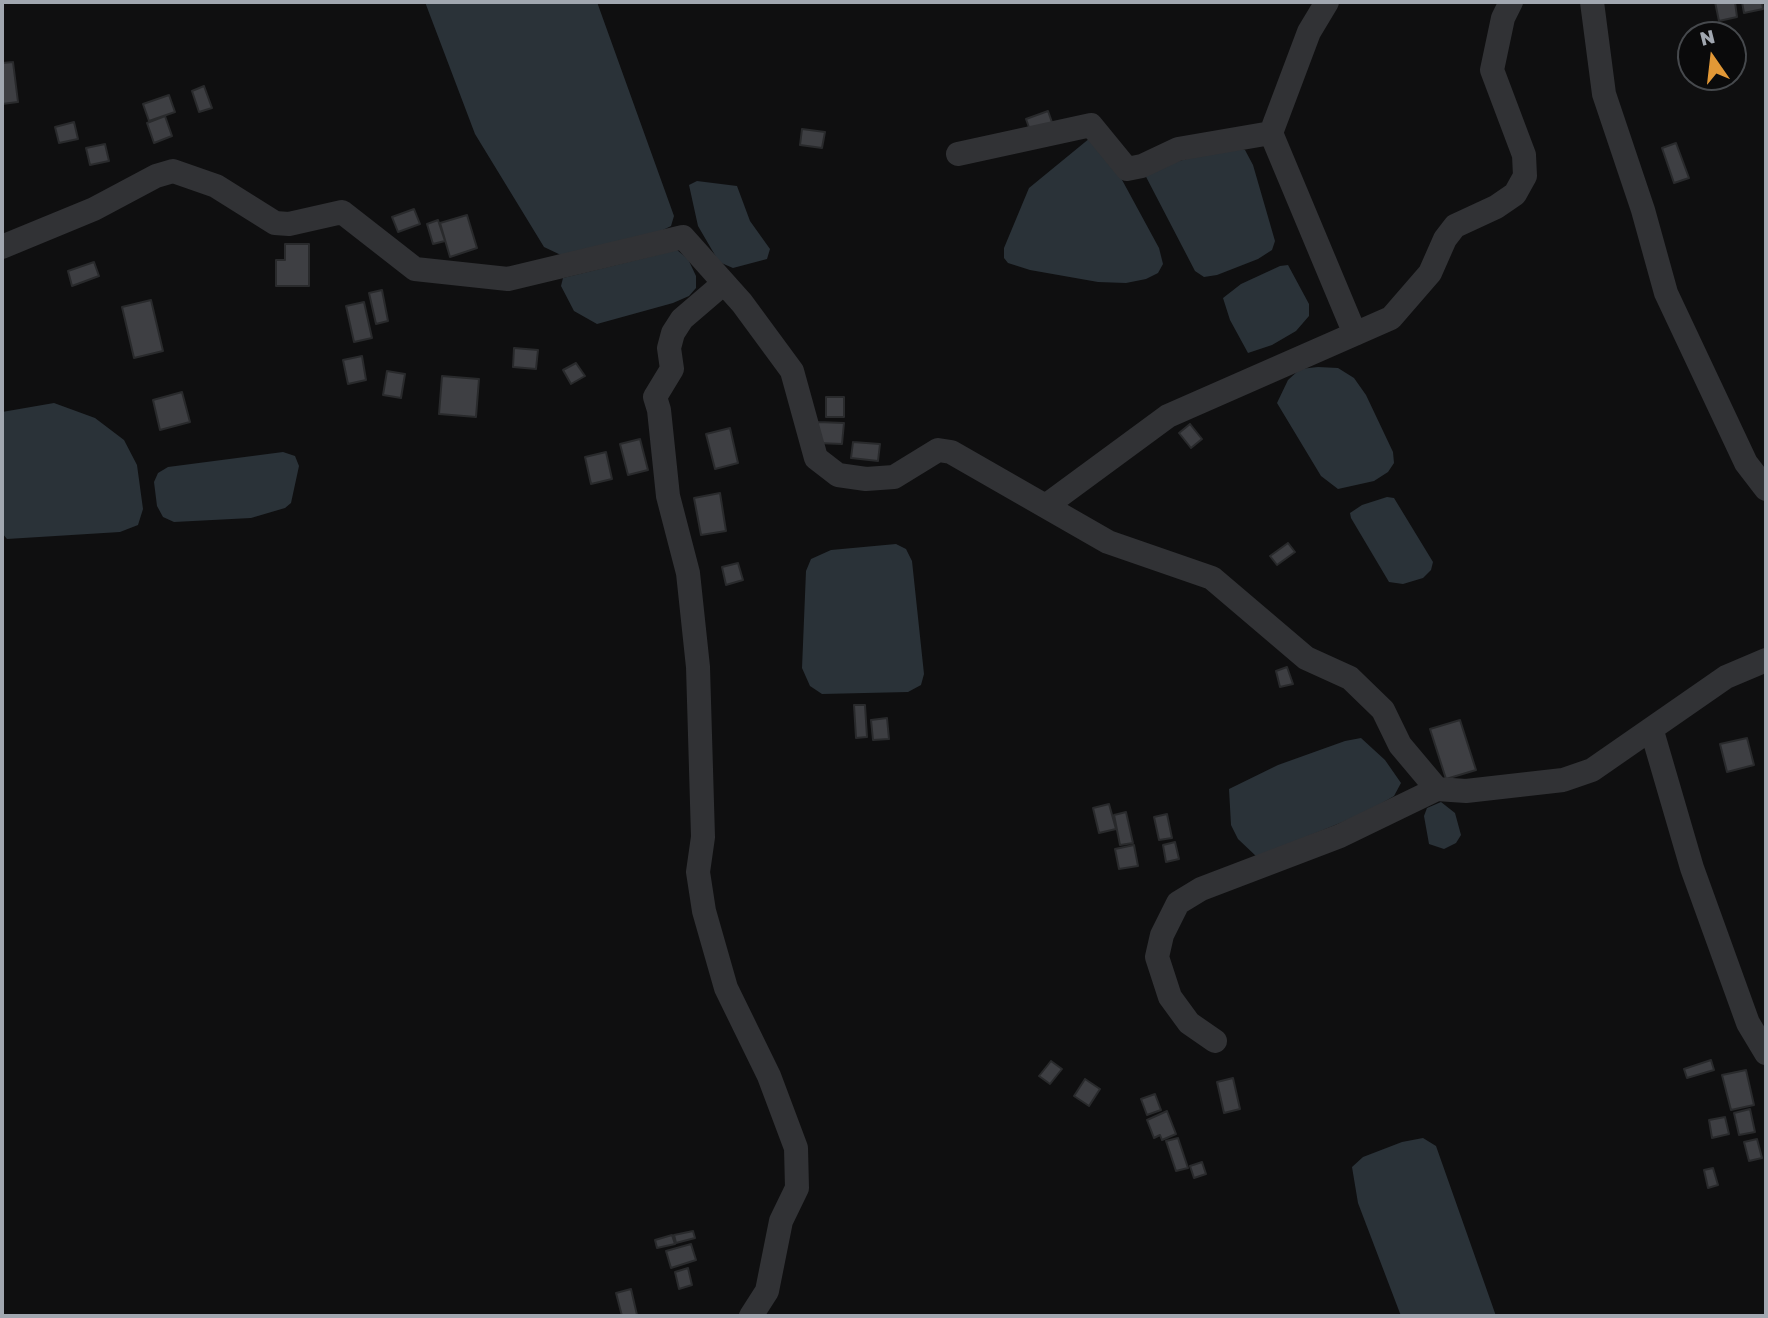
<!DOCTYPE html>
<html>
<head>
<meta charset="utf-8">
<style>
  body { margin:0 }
  #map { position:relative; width:1768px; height:1318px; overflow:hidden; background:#0f0f10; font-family:"Golos Text",sans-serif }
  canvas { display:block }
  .frame { position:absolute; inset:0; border:4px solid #a1a7b0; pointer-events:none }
  .north { position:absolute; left:1677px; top:21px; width:70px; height:70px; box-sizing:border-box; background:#0a0a0b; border:2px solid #46494d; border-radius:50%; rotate:346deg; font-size:19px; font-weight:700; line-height:28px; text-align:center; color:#a1a7b0 }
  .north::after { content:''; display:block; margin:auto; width:24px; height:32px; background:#e29836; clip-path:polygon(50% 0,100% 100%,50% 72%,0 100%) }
</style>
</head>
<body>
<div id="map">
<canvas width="1768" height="1318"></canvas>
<div class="frame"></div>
<div class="north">N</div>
</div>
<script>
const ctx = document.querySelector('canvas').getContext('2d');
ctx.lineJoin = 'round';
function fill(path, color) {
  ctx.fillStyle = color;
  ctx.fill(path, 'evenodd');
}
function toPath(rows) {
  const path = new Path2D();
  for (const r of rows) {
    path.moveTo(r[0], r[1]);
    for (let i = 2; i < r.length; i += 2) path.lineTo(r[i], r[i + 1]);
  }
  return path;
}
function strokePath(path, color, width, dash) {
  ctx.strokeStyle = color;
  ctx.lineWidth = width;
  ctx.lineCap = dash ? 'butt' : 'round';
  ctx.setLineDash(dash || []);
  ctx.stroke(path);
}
const water = toPath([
  [425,2,597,2,674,216,671,226,661,231,563,256,544,247,475,134],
  [1090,138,1102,143,1159,248,1163,264,1158,273,1146,279,1126,283,1098,282,1030,270,1008,263,1004,258,1004,248,1029,188],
  [1233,146,1245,150,1253,165,1275,241,1272,250,1258,259,1217,275,1204,277,1195,271,1143,171],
  [697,181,737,186,750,221,770,249,767,259,733,268,719,262,698,226,689,185],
  [677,250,688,259,696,276,696,288,689,296,673,303,597,324,574,311,561,286,563,278],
  [1288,265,1309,304,1309,316,1296,331,1272,345,1248,353,1230,320,1223,298,1241,284,1280,266],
  [1318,367,1338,368,1354,378,1366,395,1393,452,1394,463,1388,472,1374,481,1338,489,1321,476,1277,403,1288,380,1300,369],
  [54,403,95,418,124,440,137,465,143,509,138,525,120,532,7,539,2,533,2,412],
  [283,452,295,456,299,466,291,503,285,508,251,518,174,522,163,517,157,506,154,482,158,473,168,467],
  [1387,497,1394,498,1433,562,1431,570,1423,578,1403,584,1389,582,1351,518,1350,513,1362,505],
  [896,544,906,549,912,561,924,674,921,685,908,692,822,694,810,686,802,668,806,571,811,559,831,550],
  [1361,738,1385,760,1401,783,1394,796,1367,812,1257,857,1238,839,1231,825,1229,789,1278,765,1345,741],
  [1441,802,1455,813,1461,835,1456,843,1444,849,1429,844,1424,816,1427,808],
  [1423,1138,1436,1146,1496,1316,1401,1316,1358,1203,1352,1167,1363,1157,1402,1142]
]);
const building = toPath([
  [1715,2,1735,2,1737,17,1719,21,1715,2],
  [1742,2,1762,2,1763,9,1744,13,1742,2],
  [13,62,18,102,2,104,2,63,13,62],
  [204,86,212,108,199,112,192,91,204,86],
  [169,95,175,112,149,121,143,104,169,95],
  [1048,111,1054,128,1032,136,1026,119,1048,111],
  [165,116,172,136,154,143,147,123,165,116],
  [74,122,78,139,59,143,55,127,74,122],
  [802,129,825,132,822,148,800,145,802,129],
  [1676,143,1689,178,1674,183,1662,148,1676,143],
  [105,144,109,161,90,165,86,148,105,144],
  [414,209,420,224,398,232,392,217,414,209],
  [467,215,477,248,450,257,440,223,467,215],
  [438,220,445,241,433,244,427,224,438,220],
  [285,244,309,244,309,286,276,286,276,260,285,260,285,244],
  [94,262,99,276,72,286,68,271,94,262],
  [382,290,388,321,376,324,369,293,382,290],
  [151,300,163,351,134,358,122,307,151,300],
  [364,302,372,338,354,342,346,306,364,302],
  [514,348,538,350,536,369,513,367,514,348],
  [362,356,366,380,348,384,343,360,362,356],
  [576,363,585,376,571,384,563,370,576,363],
  [387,371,405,374,401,398,383,395,387,371],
  [442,376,479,379,476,417,439,414,442,376],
  [182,392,190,422,160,430,153,400,182,392],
  [826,397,844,397,844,417,826,417,826,397],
  [818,422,844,423,842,444,817,443,818,422],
  [1190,424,1202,439,1191,448,1179,433,1190,424],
  [730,428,738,463,715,469,706,434,730,428],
  [640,439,648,470,628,475,620,444,640,439],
  [853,442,880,444,878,461,851,458,853,442],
  [606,452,612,479,591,484,585,457,606,452],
  [720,493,726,531,701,535,694,498,720,493],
  [1288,543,1295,552,1277,565,1270,556,1288,543],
  [738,563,743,580,726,585,722,567,738,563],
  [1287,667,1293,684,1280,687,1276,671,1287,667],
  [854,705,865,705,867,737,856,738,854,705],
  [887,718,889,739,873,740,871,720,887,718],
  [1460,720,1476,770,1446,779,1430,729,1460,720],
  [1747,738,1754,765,1727,772,1720,744,1747,738],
  [1109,804,1116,829,1099,833,1093,808,1109,804],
  [1126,812,1133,843,1120,845,1114,815,1126,812],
  [1167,814,1172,838,1159,840,1154,817,1167,814],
  [1175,842,1179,859,1166,862,1163,845,1175,842],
  [1134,845,1138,866,1119,869,1115,849,1134,845],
  [1711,1060,1714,1070,1687,1078,1684,1069,1711,1060],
  [1051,1061,1062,1069,1050,1084,1039,1076,1051,1061],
  [1746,1070,1754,1105,1731,1110,1722,1075,1746,1070],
  [1233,1078,1240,1109,1224,1113,1217,1082,1233,1078],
  [1085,1079,1100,1089,1089,1106,1074,1096,1085,1079],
  [1155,1094,1161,1110,1147,1115,1141,1099,1155,1094],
  [1750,1109,1755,1132,1739,1135,1734,1113,1750,1109],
  [1167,1111,1176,1134,1162,1140,1160,1135,1154,1138,1147,1120,1167,1111],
  [1725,1117,1729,1134,1712,1138,1709,1120,1725,1117],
  [1178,1138,1188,1168,1176,1171,1166,1141,1178,1138],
  [1757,1139,1762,1158,1749,1161,1744,1142,1757,1139],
  [1202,1162,1206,1174,1194,1178,1190,1166,1202,1162],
  [1713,1168,1718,1185,1708,1188,1704,1170,1713,1168],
  [693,1231,695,1238,676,1243,674,1235,693,1231],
  [672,1235,675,1244,657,1248,655,1240,672,1235],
  [691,1244,696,1260,671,1268,666,1251,691,1244],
  [688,1268,692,1285,679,1289,675,1272,688,1268],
  [631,1289,637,1315,622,1316,616,1293,631,1289]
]);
const minor = toPath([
  [1592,2,1604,94,1643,210,1666,293,1746,463,1766,489],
  [1271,133,1309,32,1327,2],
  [958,154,1091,125,1127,169,1142,166,1178,149,1271,133,1355,334],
  [2,247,94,209,156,176,173,171,216,186,275,223,289,224,342,212,415,269,508,279,683,237,742,303,792,371,816,458,838,475,866,479,894,477,938,450,951,452,1108,542,1212,578,1306,658,1350,678,1383,710,1400,745,1437,789,1466,791,1563,780,1592,770,1726,677,1766,660],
  [724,283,682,319,673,333,669,348,672,369,655,397,659,410,668,496,688,573,698,667,703,837,698,872,704,911,726,988,769,1076,796,1148,797,1188,781,1221,767,1291,751,1316],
  [1047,505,1168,416,1391,318,1430,273,1445,239,1455,226,1496,207,1515,194,1525,176,1524,155,1492,70,1503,18,1511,2],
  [1652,731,1692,868,1748,1023,1766,1053],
  [1215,1041,1189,1023,1170,997,1157,957,1162,935,1178,903,1201,889,1340,836,1437,789]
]);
fill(water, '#2a3238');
fill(building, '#3e3f43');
strokePath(building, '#292a2c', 2);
strokePath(minor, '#313235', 24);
</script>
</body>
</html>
